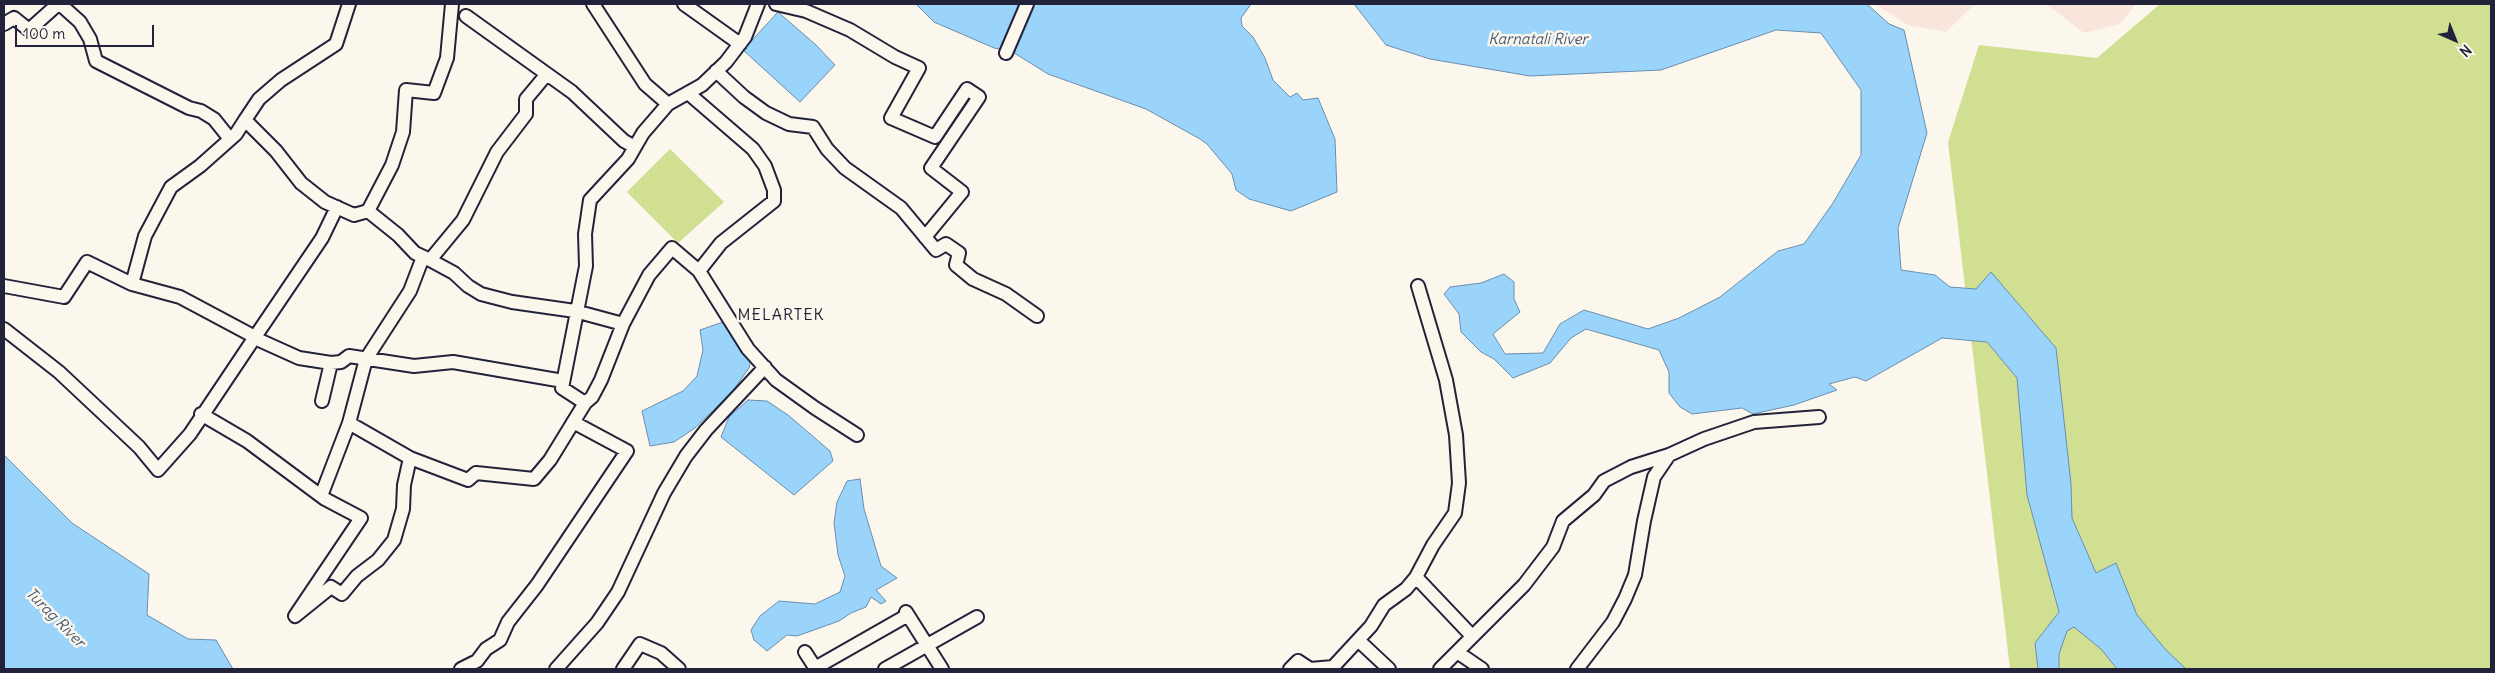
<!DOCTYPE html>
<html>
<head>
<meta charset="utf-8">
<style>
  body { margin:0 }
  #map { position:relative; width:2495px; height:673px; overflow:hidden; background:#fbf7ec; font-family:Delius,sans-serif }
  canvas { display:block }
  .frame { position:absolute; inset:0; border:5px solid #22223b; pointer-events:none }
  .north { position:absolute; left:2430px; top:15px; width:50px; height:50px; -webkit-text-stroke:4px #fbf7ec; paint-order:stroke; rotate:136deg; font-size:14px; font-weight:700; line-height:20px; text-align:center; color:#22223b }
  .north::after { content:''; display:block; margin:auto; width:18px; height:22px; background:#22223b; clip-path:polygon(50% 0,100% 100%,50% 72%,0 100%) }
  .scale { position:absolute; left:15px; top:25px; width:139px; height:22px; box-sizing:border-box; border:2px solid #22223b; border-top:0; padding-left:6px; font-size:15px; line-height:18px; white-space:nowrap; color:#22223b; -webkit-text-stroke:4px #fbf7ec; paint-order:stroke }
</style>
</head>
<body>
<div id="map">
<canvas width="2495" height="673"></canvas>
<div class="frame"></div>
<div class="north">N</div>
<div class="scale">100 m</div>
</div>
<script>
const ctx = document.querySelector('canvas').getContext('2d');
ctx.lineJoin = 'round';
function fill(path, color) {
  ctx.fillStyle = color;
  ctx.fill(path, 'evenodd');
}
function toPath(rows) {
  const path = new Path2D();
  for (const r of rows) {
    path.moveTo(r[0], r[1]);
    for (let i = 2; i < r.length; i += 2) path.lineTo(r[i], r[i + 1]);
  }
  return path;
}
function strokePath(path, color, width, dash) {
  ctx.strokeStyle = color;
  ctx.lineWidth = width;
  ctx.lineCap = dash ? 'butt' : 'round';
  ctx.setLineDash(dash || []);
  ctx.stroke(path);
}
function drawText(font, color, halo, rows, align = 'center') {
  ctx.font = font + ' Delius,sans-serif';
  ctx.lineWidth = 5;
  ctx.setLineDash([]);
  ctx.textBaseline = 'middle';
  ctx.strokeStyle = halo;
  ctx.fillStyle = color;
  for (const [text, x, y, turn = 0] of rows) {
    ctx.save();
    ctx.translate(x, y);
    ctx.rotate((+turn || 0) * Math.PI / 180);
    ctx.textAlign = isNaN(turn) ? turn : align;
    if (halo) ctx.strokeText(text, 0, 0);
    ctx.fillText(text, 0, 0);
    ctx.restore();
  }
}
const built = toPath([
  [1875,4,1975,4,1946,32,1908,25],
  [2046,4,2136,4,2120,24,2084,33]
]);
const green = toPath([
  [2160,4,2491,4,2491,669,2010,669,1948,142,1979,45,2097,58],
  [670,149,724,202,678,243,627,192]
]);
const water = toPath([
  [916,4,1251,4,1241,18,1242,26,1253,37,1265,58,1273,80,1290,97,1297,93,1303,100,1318,98,1335,139,1337,192,1291,211,1249,199,1236,190,1232,174,1207,144,1200,139,1146,109,1048,74,1011,51,994,48,934,22,916,4],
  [1354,4,1867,4,1889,24,1904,30,1927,133,1898,228,1901,270,1935,275,1950,287,1976,289,1991,272,2056,348,2071,484,2072,518,2096,573,2116,563,2137,615,2165,649,2186,669,2117,669,2101,649,2074,627,2067,631,2059,654,2059,669,2038,669,2035,643,2059,612,2027,495,2017,378,1987,342,1942,338,1866,381,1855,377,1829,384,1837,390,1794,405,1753,414,1742,408,1692,414,1680,407,1669,393,1669,372,1659,350,1586,329,1571,338,1550,363,1513,378,1494,359,1481,352,1461,332,1459,314,1444,294,1450,287,1481,283,1504,274,1514,282,1514,299,1520,312,1493,334,1505,354,1543,353,1560,324,1584,310,1648,329,1679,318,1720,297,1778,251,1804,244,1833,203,1861,155,1861,90,1821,33,1776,30,1661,70,1530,76,1430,59,1386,45,1354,4],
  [778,12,816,45,835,65,800,102,743,50,778,12],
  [723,322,751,359,749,368,732,392,695,428,674,442,650,446,642,411,683,391,697,376,703,350,700,330,723,322],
  [748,400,767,401,788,415,830,451,833,461,794,495,721,437,729,417,748,400],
  [4,455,72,523,149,574,147,615,188,639,216,640,233,669,4,669,4,455],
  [860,479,864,509,881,566,897,578,876,590,886,601,881,604,871,597,866,607,851,613,839,621,797,636,787,635,767,651,754,640,751,630,760,616,779,601,815,604,840,592,845,576,838,555,834,523,837,502,847,481,860,479]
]);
const minor = toPath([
  [60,4,80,22,90,39,96,61,189,108,201,111,214,119,230,139],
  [349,4,336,44,281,80,259,99,245,120,276,151,301,183,325,202,354,215,368,211,392,165,403,132,406,90,434,93,447,58,452,4],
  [593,4,645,84,668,104],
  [684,4,740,44],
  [776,4,806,11,850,30,895,57,919,68,891,118,935,137,967,89,979,97,931,168,962,192,925,237],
  [466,16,572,92,624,141,635,147],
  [4,24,14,18,29,30,58,4],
  [1006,53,1027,4],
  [716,71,744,97,766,113,789,124,813,127,827,149,845,168,901,208,936,250,946,244,959,253,956,265,973,279,1006,294,1037,316],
  [688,93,753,149,765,166,774,190,774,201,721,243,699,271],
  [337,207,322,238,255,337,259,340,299,358,331,363,341,362,349,356,414,366,453,362,563,381],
  [368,211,398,235,415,253,430,260,463,220,497,152,526,114,526,99,546,75],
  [430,260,454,273,468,286,481,294,512,302,575,311,623,324,601,380,592,397,585,403],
  [132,284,145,236,171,187,200,166,236,134,245,120],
  [4,286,64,297,87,262,132,284,180,297,255,337,190,434,158,470,139,447,59,372,4,329],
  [623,324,649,275,672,248,699,271,748,349,776,380,815,408,857,435],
  [322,401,331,363],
  [201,414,247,441,325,499,361,518,295,616,331,587,342,594,357,576,378,560,394,540,403,509,404,485,410,458,468,480,476,473,534,479,550,460,585,403,562,388,586,266,585,234,590,200,628,159,643,133,668,104,702,85,726,62,745,37,758,4],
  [349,423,410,458],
  [321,496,349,423,366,359,410,291,423,257],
  [1416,577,1472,636],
  [906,612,942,669],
  [1358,640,1389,669],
  [805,652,816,669],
  [1457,652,1482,669],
  [815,668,908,615],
  [461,669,477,661,486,649,500,640,508,622,537,585,627,451,573,422],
  [556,669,597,623,618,592,664,493,686,456,706,430,765,367],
  [623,669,640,644,661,653,679,669],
  [885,669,977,617],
  [1290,669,1298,661,1310,669,1333,667,1371,626,1384,605,1406,589,1416,577,1433,545,1455,513,1459,483,1456,435,1446,380,1418,286],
  [1440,669,1524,585,1553,547,1563,521,1594,495,1604,481,1631,467,1669,455,1704,439,1754,422,1819,417],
  [1577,669,1613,622,1625,599,1635,575,1644,521,1654,477,1669,455]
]);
const waterNames = [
  ["Karnatali River",1538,40],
  ["Turag River",55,618,45]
];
const quarterNames = [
  ["MELARTEK",781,315]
];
fill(built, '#fae5dd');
fill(green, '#d1df92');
fill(water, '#9bd4fb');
strokePath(water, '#6b8dae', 1);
strokePath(minor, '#22223b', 16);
strokePath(minor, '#fbf7ec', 12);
drawText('italic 15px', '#465775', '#fbf7ec', waterNames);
ctx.letterSpacing = '1px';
drawText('16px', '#22223b', '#fbf7ec', quarterNames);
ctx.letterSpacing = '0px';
</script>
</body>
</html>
